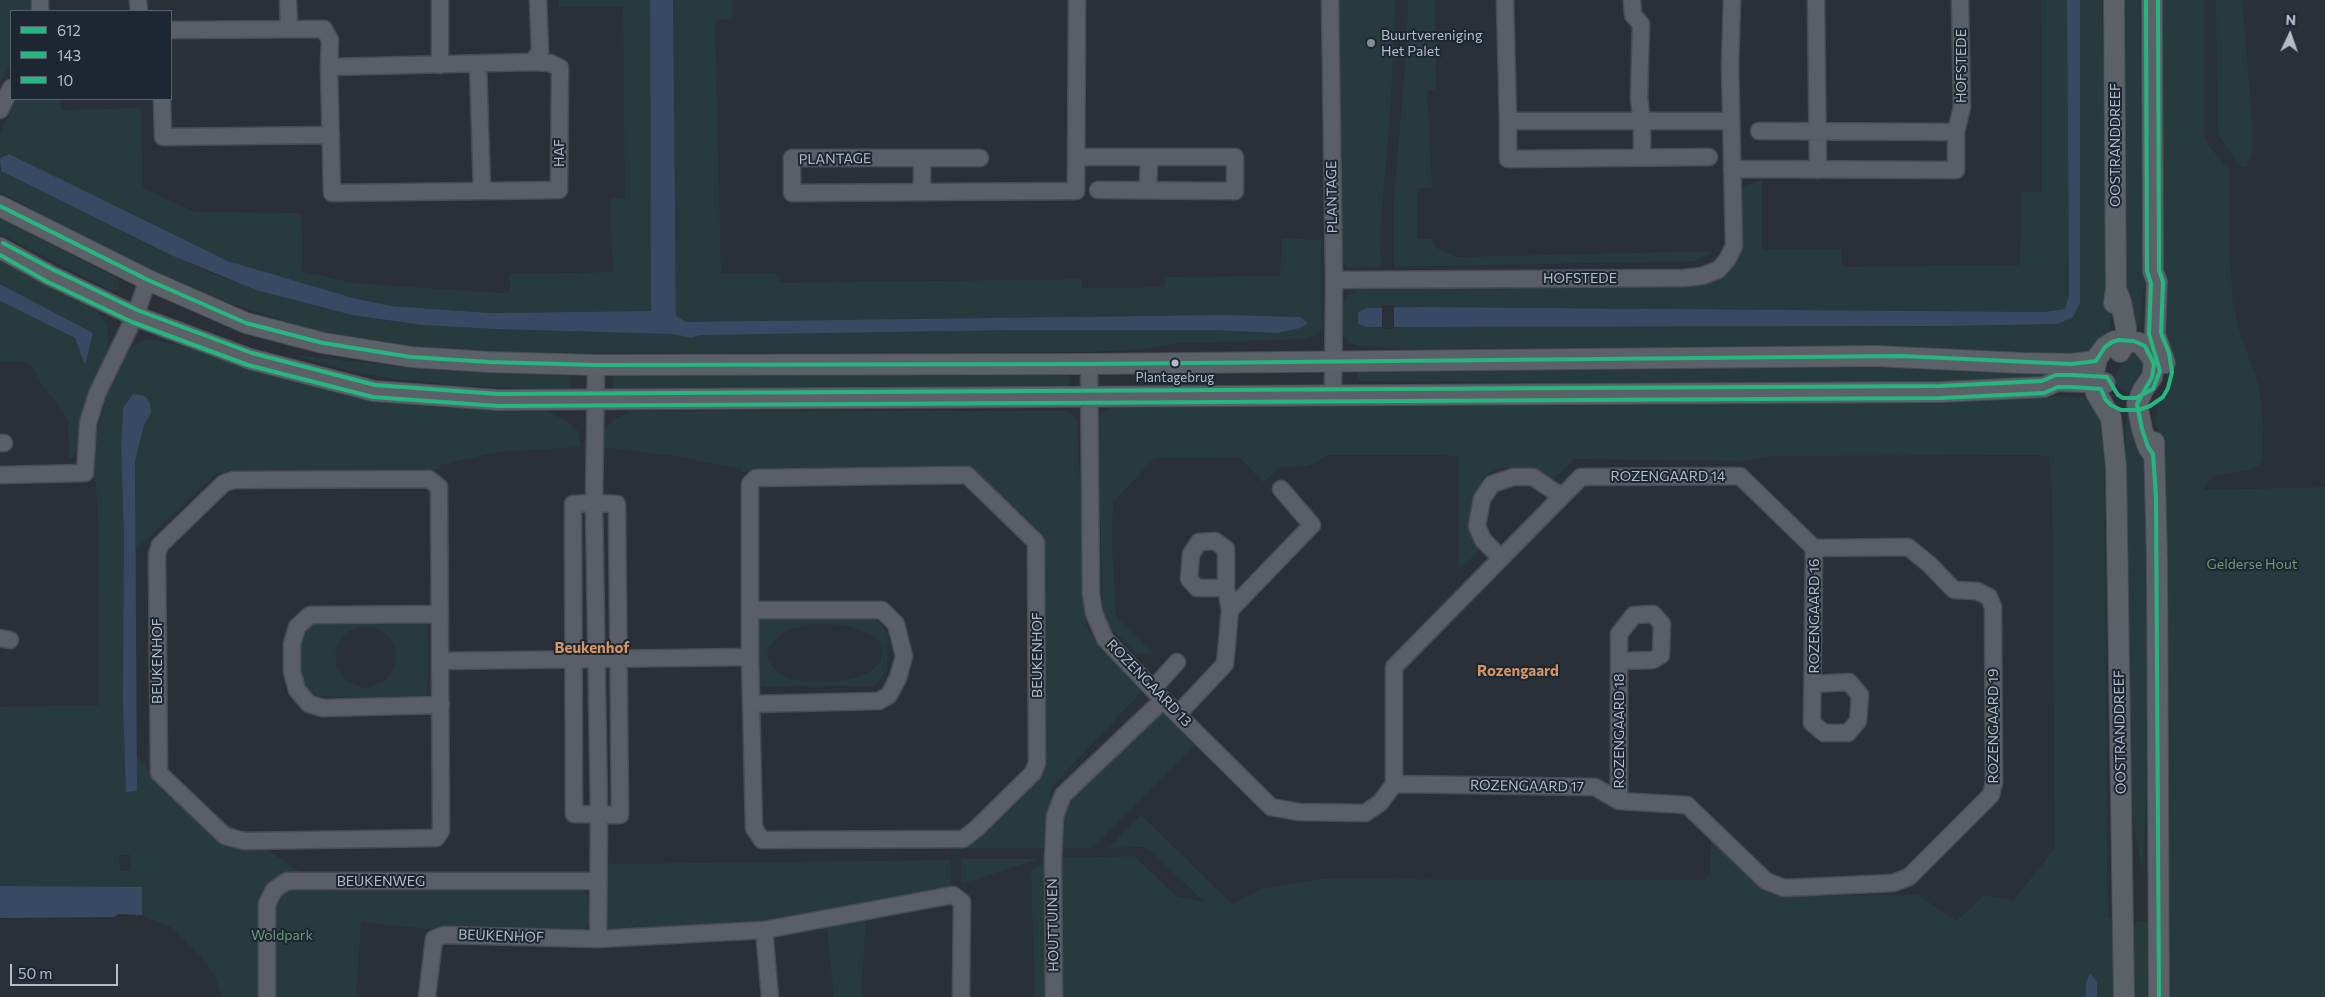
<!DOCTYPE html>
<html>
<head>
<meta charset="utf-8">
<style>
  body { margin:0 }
  #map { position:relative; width:2325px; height:997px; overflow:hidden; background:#2a3038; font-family:Commissioner,sans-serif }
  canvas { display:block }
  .legend { position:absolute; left:10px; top:10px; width:162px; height:90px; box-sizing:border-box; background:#1d2633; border:1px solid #59626f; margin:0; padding:6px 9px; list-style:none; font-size:15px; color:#b4bcc9 }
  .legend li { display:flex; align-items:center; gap:10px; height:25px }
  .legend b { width:25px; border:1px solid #59626f }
  .north { position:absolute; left:2265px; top:10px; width:50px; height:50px; -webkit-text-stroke:4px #1d2633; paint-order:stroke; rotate:3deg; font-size:14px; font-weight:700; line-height:20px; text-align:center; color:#b4bcc9 }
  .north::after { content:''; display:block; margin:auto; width:18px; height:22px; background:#b4bcc9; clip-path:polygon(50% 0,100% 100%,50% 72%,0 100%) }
  .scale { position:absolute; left:10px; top:964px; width:108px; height:22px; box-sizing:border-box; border:2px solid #b4bcc9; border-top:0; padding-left:6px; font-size:15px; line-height:18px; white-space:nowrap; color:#b4bcc9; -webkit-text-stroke:4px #1d2633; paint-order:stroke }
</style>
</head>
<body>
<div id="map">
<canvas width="2325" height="997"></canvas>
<ul class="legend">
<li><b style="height:6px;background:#26b680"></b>612</li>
<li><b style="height:6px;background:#26b680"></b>143</li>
<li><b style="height:6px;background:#26b680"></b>10</li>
</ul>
<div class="north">N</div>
<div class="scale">50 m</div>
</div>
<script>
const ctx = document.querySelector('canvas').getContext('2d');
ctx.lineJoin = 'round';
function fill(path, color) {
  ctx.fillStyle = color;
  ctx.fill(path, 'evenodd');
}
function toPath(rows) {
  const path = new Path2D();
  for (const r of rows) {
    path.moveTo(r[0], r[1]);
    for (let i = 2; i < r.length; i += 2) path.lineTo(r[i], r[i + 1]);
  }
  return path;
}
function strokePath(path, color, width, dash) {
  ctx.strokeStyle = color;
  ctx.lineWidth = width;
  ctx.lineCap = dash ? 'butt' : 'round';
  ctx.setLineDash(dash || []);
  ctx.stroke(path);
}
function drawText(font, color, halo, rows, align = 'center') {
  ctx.font = font + ' Commissioner,sans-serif';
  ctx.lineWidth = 4;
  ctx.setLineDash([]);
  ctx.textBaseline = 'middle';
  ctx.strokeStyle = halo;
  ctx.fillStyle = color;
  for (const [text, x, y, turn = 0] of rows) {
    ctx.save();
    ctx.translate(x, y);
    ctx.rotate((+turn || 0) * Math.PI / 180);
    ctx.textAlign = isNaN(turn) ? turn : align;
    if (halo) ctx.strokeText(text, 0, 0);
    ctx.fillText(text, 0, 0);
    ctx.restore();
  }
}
const green = toPath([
  [0,0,32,0,31,11,11,11,11,62,0,85],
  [559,0,650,0,652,311,491,313,391,306,353,298,228,261,9,154,0,158,0,133,17,99,60,99,61,110,141,108,143,188,195,212,301,213,303,256,301,271,353,283,501,293,510,292,510,274,613,272,610,198,625,198,623,7,559,6],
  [673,0,732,0,732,19,715,20,721,274,774,273,781,283,1082,279,1082,288,1164,287,1165,277,1280,276,1282,238,1321,240,1322,329,1315,336,1306,339,1181,343,1144,349,1091,352,494,353,397,347,326,334,203,295,96,245,0,192,0,164,1,171,204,270,256,290,352,315,422,325,567,330,676,316],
  [1338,0,1395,0,1391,102,1380,232,1381,268,1348,268,1342,259],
  [1408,0,1435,0,1436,91,1427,90,1432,188,1417,188,1417,239,1432,239,1434,245,1440,250,1457,257,1713,251,1696,261,1394,267,1394,199,1406,55],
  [2041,0,2067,0,2069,295,2065,309,2044,312,1420,307,1395,308,1395,327,1950,326,2058,324,2071,318,2080,303,2080,0,2102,0,2108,291,2111,324,2106,339,2094,350,2078,358,1872,346,1404,349,1357,346,1348,342,1344,337,1341,330,1342,309,1346,296,1356,290,1702,282,1739,236,1743,186,1762,180,1762,250,1841,249,1842,267,2020,265,2021,192,2042,192],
  [2125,0,2140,0,2141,231,2145,232,2145,241,2144,284,2139,325,2133,329,2123,280,2123,232,2127,232],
  [2162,0,2204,0,2204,136,2208,145,2229,170,2229,248,2233,303,2238,326,2259,388,2263,425,2262,461,2259,465,2252,469,2213,476,2209,480,2204,490,2325,487,2325,997,1035,997,1031,869,1060,858,1134,856,1176,896,1204,902,1150,850,1141,847,1109,848,1141,815,1232,904,1264,888,1318,879,1705,880,1710,877,1711,840,1754,876,1774,880,1774,896,1918,895,1957,921,1984,895,2013,901,2055,848,2052,485,2049,457,2040,455,1775,456,1744,461,1574,459,1550,483,1531,471,1521,468,1499,468,1482,478,1480,486,1478,552,1459,570,1458,457,1444,455,1328,455,1308,466,1281,467,1263,482,1240,458,1155,458,1113,502,1112,542,1116,617,1154,653,1137,654,1109,627,1103,610,1098,420,1100,413,1110,408,1332,402,2084,397,2092,403,2103,424,2104,442,2108,918,2170,925,2164,464,2155,418,2158,404,2170,379,2170,366,2163,338],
  [2216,0,2242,0,2252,122,2252,156,2246,167,2241,167,2218,135],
  [0,218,116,277,119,283,119,290,110,290,0,234],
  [0,260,95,310,108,324,107,351,87,397,76,453,69,461,68,422,63,411,39,381,36,372,31,365,25,362,0,362,0,301,75,338,93,333,0,284],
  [148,339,190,347,272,375,387,401,436,407,546,411,567,421,578,431,581,447,498,452,440,465,440,470,216,474,136,549,135,461,144,425,151,413,123,408,121,445,124,541,136,760,136,756,148,769,328,891,583,890,588,898,590,921,582,935,426,929,361,922,356,997,221,997,215,976,203,959,171,927,142,915,142,901,0,900,0,707,99,705,98,519,96,482,88,471,94,460,97,434,108,388,120,363,133,346],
  [119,855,131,855,131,871,120,871],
  [2134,352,2143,362,2143,372,2128,393,2118,387,2115,381,2115,374],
  [293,355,446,371,569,372,571,384,570,389,538,389,464,386,393,379,350,371],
  [1943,364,2026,367,2082,377,2017,378,1941,383,1671,384,1358,381,1358,372,1362,368],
  [616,372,1068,374,1069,379,1068,387,613,389,613,380],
  [631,411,1063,411,1069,412,1077,420,1086,624,1095,642,1144,689,1051,788,1050,848,946,848,1020,787,1031,768,1033,543,955,471,742,472,741,469,675,456,600,447,603,431,613,420],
  [2133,415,2147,466,2149,757,2142,873,2131,806,2124,530,2126,417],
  [753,617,874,618,884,627,888,635,887,669,879,681,874,686,754,686],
  [814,624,831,624,852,627,873,636,879,641,882,649,881,662,871,671,853,679,838,681,809,682,790,679,778,672,770,663,767,654,769,646,786,630],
  [312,621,428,621,427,700,314,696,306,688,298,668,302,635],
  [365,626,379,629,390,638,396,651,396,659,394,669,385,681,365,688,358,686,345,680,337,668,335,653,340,640,350,630],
  [1157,703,1198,743,1091,848,1061,849,1061,813],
  [961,859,1038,859,961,884],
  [951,860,951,888,828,912,753,924,614,935,605,926,605,864],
  [866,915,861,997,834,997,826,921]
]);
const water = toPath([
  [650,0,673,0,676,316,686,322,1225,315,1300,317,1307,322,1307,324,1300,328,1277,333,1215,330,1015,330,701,335,691,338,674,334,496,329,422,325,352,315,256,290,171,255,1,171,0,158,9,154,228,261,353,298,391,306,491,313,651,311],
  [2067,0,2080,0,2080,303,2073,317,2058,324,1950,326,1367,327,1358,324,1358,313,1366,308,1421,307,2044,312,2065,309,2069,295],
  [0,284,93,333,85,365,75,338,0,301],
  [133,394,145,396,150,403,151,413,144,425,135,461,137,791,126,792,123,701,124,541,121,445,123,408],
  [0,886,142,887,142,915,118,914,114,917,0,918],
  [2090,973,2097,982,2097,997,2086,997,2086,982]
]);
const pier = toPath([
  [1382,305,1394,305,1394,329,1382,329]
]);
const minor = toPath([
  [40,0,40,11],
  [138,0,139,11],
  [288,0,289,29],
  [440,0,440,65],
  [1330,0,1334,280,1333,395],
  [1505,0,1508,121],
  [1632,0,1633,15,1641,24,1639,98,1642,123,1642,157],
  [1816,0,1818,170],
  [171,30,324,29,330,40,329,67,332,193,559,190,560,68,550,63,532,62,329,67],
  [532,62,540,52,538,0],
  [478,64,482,191],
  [162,99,163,137,331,135],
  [0,110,11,88],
  [1759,131,1956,132],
  [1076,157,1235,157,1235,191,1098,190],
  [1709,157,1508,159,1508,121,1731,121],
  [922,158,922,192],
  [980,158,792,158,792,193,1076,191,1077,0],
  [1732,169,1956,170,1956,132,1962,107,1960,0],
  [1148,190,1149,157],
  [1334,280,1684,278,1702,276,1718,270,1727,260,1734,246,1730,65,1732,0],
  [1089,364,1091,594,1094,613,1105,639,1163,700,1271,807,1299,812,1365,813,1380,803,1394,784],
  [596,365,594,503,599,814,598,939],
  [0,443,4,443],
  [0,475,85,473,88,423,97,394,135,316,148,280],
  [967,475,1036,542,1037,763,1033,773,976,829,963,839,762,840,754,828,750,657,750,484,756,478,967,475],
  [429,479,439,487,441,831,436,838,244,841,225,836,159,773,157,554,160,545,224,483,234,480,429,479],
  [594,503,617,504,620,815,574,814,573,504,594,503],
  [1501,558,1483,540,1477,526,1482,499,1492,484,1513,477,1533,477,1561,496],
  [750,610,882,610,896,624,904,656,898,678,889,695,879,701,751,704],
  [1230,610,1312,525,1281,489],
  [439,614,310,615,297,627,292,644,292,671,297,690,309,704,323,708,441,705],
  [0,638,10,640],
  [440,661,750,657],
  [1619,661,1653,660,1661,655,1662,624,1653,614,1634,615,1619,634,1619,801],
  [1813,684,1849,682,1860,695,1858,721,1848,733,1824,733,1812,723,1814,548],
  [1153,689,1177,662],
  [1178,714,1225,664,1230,610,1226,588,1226,549,1215,541,1199,542,1191,554,1189,579,1197,588,1226,588],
  [1394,784,1595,787,1619,801,1687,805,1766,881,1784,888,1893,883,1909,877,1991,795,1994,782,1993,607,1989,597,1977,591,1954,590,1930,565,1908,547,1814,548],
  [1394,784,1394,667,1581,477,1740,476,1814,548],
  [764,930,953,895,962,902,961,997],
  [267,997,267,904,274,890,287,881,598,881],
  [427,997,434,939,444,935,598,939,764,930,770,997],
  [1054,997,1053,861,1055,816,1063,795,1163,700]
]);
const major = toPath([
  [2114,0,2116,289,2114,303],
  [2152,0,2153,271,2157,282,2155,334,2165,363],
  [0,206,148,280,246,323,323,343,411,357,489,362,596,365,1089,364,1875,356,2022,363,2071,364,2096,361],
  [0,248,49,275,135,316,250,359,374,391,498,400,1941,392,2044,387,2057,381,2105,383],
  [2116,289,2121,302,2126,328,2125,344,2120,352],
  [2154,442,2157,559,2159,997],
  [2124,997,2116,467,2111,418,2096,393,2093,377,2097,358,2105,347,2115,341,2125,340,2140,343,2152,357,2154,364,2152,377,2143,390,2137,404,2142,429,2148,447,2153,454]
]);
const bus1 = toPath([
  [0,206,148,280,246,323,323,343,411,357,489,362,596,365,1089,364,1902,356,2071,364,2096,361,2105,347,2112,342,2119,340,2134,341,2145,346,2154,364,2152,377,2137,404,2142,429,2148,447,2153,454,2156,497,2159,997]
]);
const bus2 = toPath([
  [0,255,46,281,132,322,248,365,373,397,498,406,1941,398,2044,393,2058,387,2072,387,2101,389,2105,399,2111,405,2121,410,2138,410,2150,406,2163,397,2168,388,2172,372,2169,353,2161,333,2163,282,2159,270,2158,0]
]);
const bus3 = toPath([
  [3,243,52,269,137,310,252,353,375,385,498,394,1941,386,2042,381,2056,375,2072,375,2107,377,2118,395,2123,398,2136,398,2153,389,2160,371,2149,334,2151,283,2147,271,2146,0]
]);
const markers = [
  [1371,43,5,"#848b96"],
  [1175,363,4.5,"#b4bcc9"]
];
const busNames = [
  ["Plantagebrug",1175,378]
];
const poiNames = [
  ["Buurtvereniging",1381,35],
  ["Het Palet",1381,51]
];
const streetNames = [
  ["HOFSTEDE",1961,66,-90],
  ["OOSTRANDDREEF",2115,145,-90],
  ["HAF",559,153,-90],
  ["PLANTAGE",835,159,-1],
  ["PLANTAGE",1332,197,-91],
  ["HOFSTEDE",1580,278],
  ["ROZENGAARD 14",1668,476],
  ["ROZENGAARD 16",1814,616,-90],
  ["BEUKENHOF",1037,655,-90],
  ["BEUKENHOF",157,661,-90],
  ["ROZENGAARD 13",1149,683,46],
  ["ROZENGAARD 19",1993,726,-90],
  ["ROZENGAARD 18",1619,731,-90],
  ["OOSTRANDDREEF",2120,732,-91],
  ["ROZENGAARD 17",1527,786,1],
  ["BEUKENWEG",381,881],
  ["HOUTTUINEN",1053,925,-91],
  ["BEUKENHOF",501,936,2]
];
const parkNames = [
  ["Gelderse Hout",2252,564],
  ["Woldpark",282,935]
];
const neighbourhoodNames = [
  ["Beukenhof",592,648],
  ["Rozengaard",1518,671]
];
fill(green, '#273a3e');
fill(water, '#384963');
fill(pier, '#2a3038');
strokePath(minor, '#484c53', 19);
strokePath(major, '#484c55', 22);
strokePath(minor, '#5a5e66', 16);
strokePath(major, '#5c6168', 20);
strokePath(bus1, '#26b680', 4);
strokePath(bus2, '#26b680', 4);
strokePath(bus3, '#26b680', 4);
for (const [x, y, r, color] of markers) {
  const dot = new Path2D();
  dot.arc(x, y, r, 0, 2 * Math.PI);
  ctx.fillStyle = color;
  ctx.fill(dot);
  strokePath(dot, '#1d2633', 2);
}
drawText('13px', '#b4bcc9', '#1d2633', busNames);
drawText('14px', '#b4bcc9', '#1d2633', poiNames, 'left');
drawText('14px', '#b4bcc9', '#1d2633', streetNames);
drawText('14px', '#6b9a76', '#1d2633', parkNames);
drawText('bold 15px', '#d59563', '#1d2633', neighbourhoodNames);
</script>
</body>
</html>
